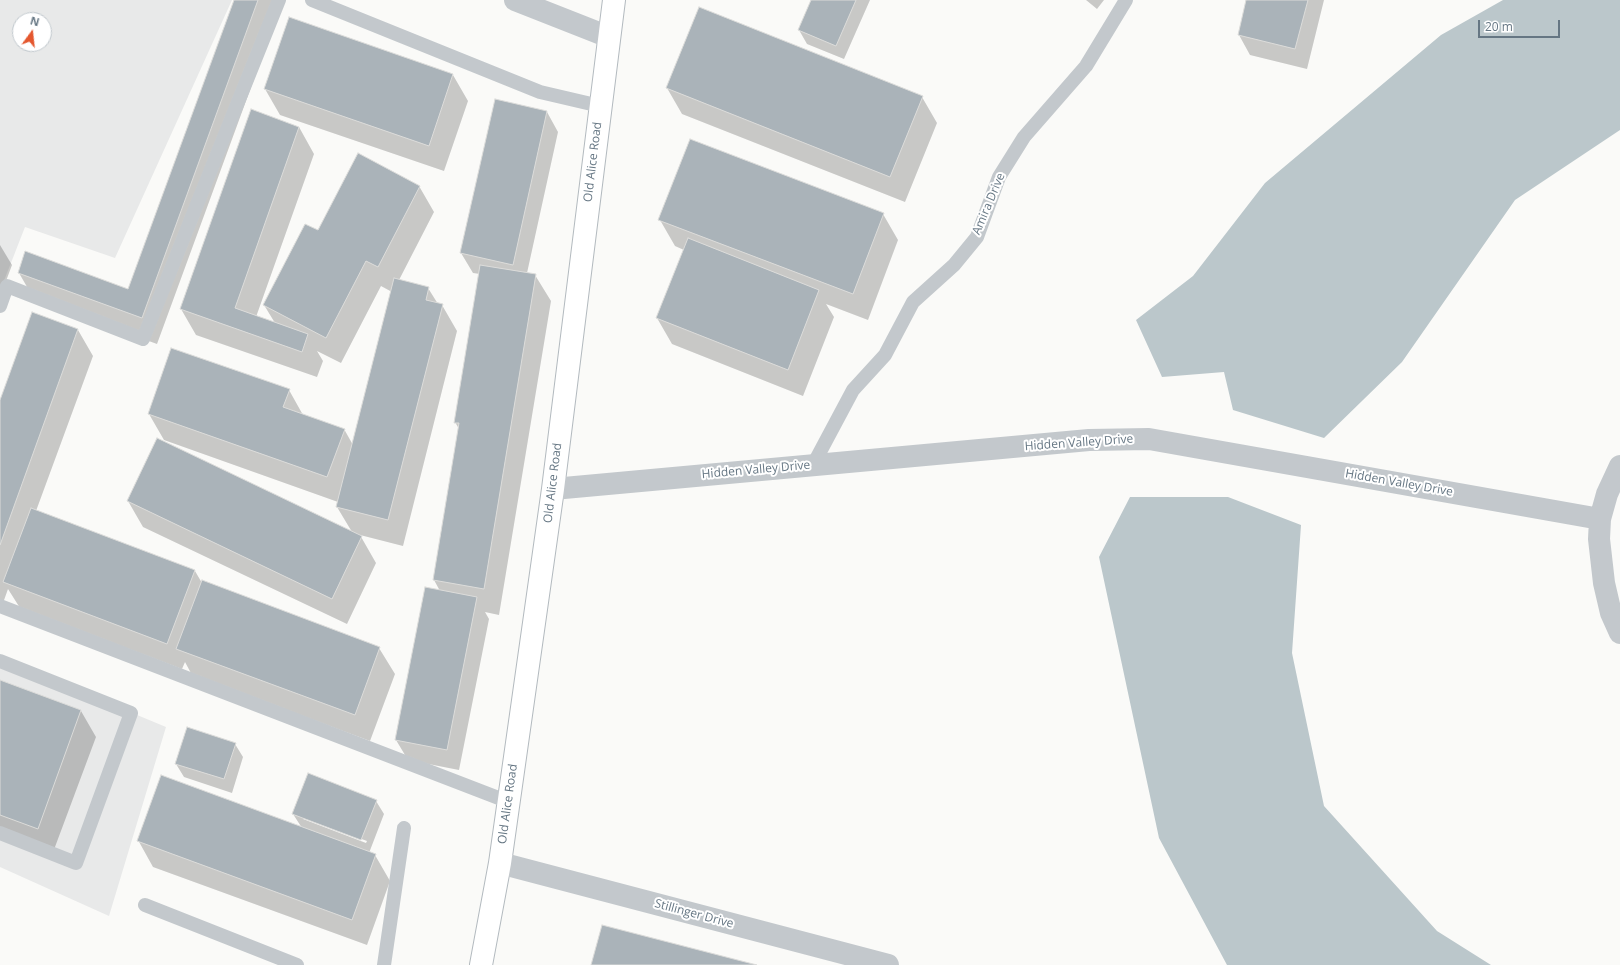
<!DOCTYPE html>
<html>
<head>
<meta charset="utf-8">
<style>
  body { margin:0 }
  #map { position:relative; width:1620px; height:965px; overflow:hidden; background:#fafaf8; font-family:"Open Sans",sans-serif }
  canvas { display:block }
  .north { position:absolute; left:12px; top:12px; width:40px; height:40px; box-sizing:border-box; background:#fff; border:1px solid #c1c8cd; border-radius:50%; rotate:15deg; font-size:11px; font-weight:700; line-height:16px; text-align:center; color:#657683 }
  .north::after { content:''; display:block; margin:auto; width:14px; height:18px; background:#e4572e; clip-path:polygon(50% 0,100% 100%,50% 72%,0 100%) }
  .scale { position:absolute; left:1478px; top:20px; width:82px; height:18px; box-sizing:border-box; border:2px solid #657683; border-top:0; padding-left:5px; font-size:12px; line-height:14px; white-space:nowrap; color:#657683; -webkit-text-stroke:3px #fff; paint-order:stroke }
</style>
</head>
<body>
<div id="map">
<canvas width="1620" height="965"></canvas>
<div class="north">N</div>
<div class="scale">20 m</div>
</div>
<script>
const ctx = document.querySelector('canvas').getContext('2d');
ctx.lineJoin = 'round';
function fill(path, color) {
  ctx.fillStyle = color;
  ctx.fill(path, 'evenodd');
}
function toPath(rows) {
  const path = new Path2D();
  for (const r of rows) {
    path.moveTo(r[0], r[1]);
    for (let i = 2; i < r.length; i += 2) path.lineTo(r[i], r[i + 1]);
  }
  return path;
}
function strokePath(path, color, width, dash) {
  ctx.strokeStyle = color;
  ctx.lineWidth = width;
  ctx.lineCap = dash ? 'butt' : 'round';
  ctx.setLineDash(dash || []);
  ctx.stroke(path);
}
function drawText(font, color, halo, rows, align = 'center') {
  ctx.font = font + ' "Open Sans",sans-serif';
  ctx.lineWidth = 4;
  ctx.setLineDash([]);
  ctx.textBaseline = 'middle';
  ctx.strokeStyle = halo;
  ctx.fillStyle = color;
  for (const [text, x, y, turn = 0] of rows) {
    ctx.save();
    ctx.translate(x, y);
    ctx.rotate((+turn || 0) * Math.PI / 180);
    ctx.textAlign = isNaN(turn) ? turn : align;
    if (halo) ctx.strokeText(text, 0, 0);
    ctx.fillText(text, 0, 0);
    ctx.restore();
  }
}
const built = toPath([
  [0,0,232,0,115,258,25,227,0,291],
  [20,20,44,20,44,44,20,44],
  [0,658,166,727,109,916,0,867]
]);
const water = toPath([
  [1503,0,1620,0,1620,130,1515,200,1402,362,1324,438,1233,410,1224,372,1162,377,1136,320,1193,276,1265,183,1441,35],
  [1130,497,1228,497,1301,525,1292,653,1324,806,1437,931,1491,965,1227,965,1159,838,1099,557]
]);
const shadow = toPath([
  [235,0,283,0,157,344,34,299,19,273,129,290],
  [812,0,870,0,844,59,807,44,799,30],
  [1086,0,1104,0,1097,9],
  [1247,0,1324,0,1307,69,1250,55,1239,35],
  [290,18,453,75,468,101,444,171,280,115,265,89],
  [667,88,922,97,937,123,905,202,682,114],
  [495,101,547,112,558,132,527,273,535,275,551,301,499,615,485,612,489,619,459,770,408,760,396,740,440,591,434,580,459,429,455,422,480,274,473,273,461,253],
  [299,127,314,154,256,317,275,323,264,305,319,231,419,186,434,212,399,280,428,288,438,304,442,305,457,331,403,546,360,535,376,563,347,624,143,527,128,501,352,532,337,507,338,502,164,440,149,414,289,390,303,415,344,429,353,445,392,292,381,286,341,363,317,351,323,361,317,377,196,335,181,309],
  [883,214,898,240,868,320,826,304,834,317,803,396,672,344,657,318,684,250,675,246,660,220],
  [0,245,12,265,0,297],
  [33,313,78,330,93,356,36,511,195,571,202,583,379,648,395,674,370,741,192,675,185,662,182,669,20,608,8,589,3,603,0,602,0,403],
  [0,681,81,711,96,737,52,855,0,835],
  [235,744,243,757,232,793,184,777,176,764],
  [376,801,384,814,369,853,375,855,390,881,367,945,153,867,138,840,302,828,293,814],
  [303,817,367,841,366,843,303,819]
]);
const building = toPath([
  [234,0,258,0,142,318,18,273,25,251,128,289,234,0],
  [811,0,856,0,836,46,798,30,811,0],
  [1246,0,1308,0,1295,49,1238,35,1246,0],
  [699,7,923,96,890,177,666,88,699,7],
  [289,17,453,74,429,146,264,89,289,17],
  [495,99,547,111,513,265,460,253,495,99],
  [251,109,299,127,235,308,308,334,302,352,180,309,251,109],
  [690,139,884,213,853,294,658,220,690,139],
  [358,153,420,186,378,267,366,261,326,338,263,305,305,224,318,230,358,153],
  [688,238,819,290,788,370,656,318,688,238],
  [480,265,536,274,484,589,433,580,459,423,454,423,480,265],
  [394,278,429,287,426,300,443,304,388,520,336,507,394,278],
  [32,312,78,329,0,545,0,400,32,312],
  [171,348,290,389,283,407,345,429,327,477,148,414,171,348],
  [157,438,362,536,332,599,127,501,157,438],
  [31,508,195,570,167,644,3,582,31,508],
  [202,580,380,647,355,715,176,649,202,580],
  [425,587,477,597,447,750,395,740,425,587],
  [0,680,81,710,38,829,0,815,0,680],
  [187,727,236,743,224,779,175,764,187,727],
  [308,773,377,800,361,840,292,814,308,773],
  [161,775,376,854,352,920,137,841,161,775],
  [602,925,757,965,591,965,602,925]
]);
const lane = toPath([
  [312,0,540,92,600,106],
  [0,306,7,286,143,339,279,0],
  [813,465,853,390,885,355,913,302,954,265,977,237,999,177,1024,137,1086,66,1126,0],
  [0,606,509,802],
  [0,661,131,713,76,863,0,833],
  [145,905,297,965],
  [384,965,404,828]
]);
const street = toPath([
  [515,0,609,37],
  [1620,466,1607,494,1600,519,1599,539,1604,583,1611,613,1620,633],
  [553,489,1089,440,1149,439,1600,519],
  [500,863,888,965]
]);
const secondary = toPath([
  [481,965,500,863,553,489,614,0]
]);
const streetNames = [
  ["Old Alice Road",593,162,-83],
  ["Amira Drive",989,204,-67],
  ["Hidden Valley Drive",1079,443,-4],
  ["Hidden Valley Drive",756,470,-5],
  ["Old Alice Road",553,483,-83],
  ["Hidden Valley Drive",1399,483,10],
  ["Old Alice Road",508,804,-82],
  ["Stillinger Drive",694,914,15]
];
fill(built, '#e8e9e9');
fill(water, '#bbc7cb');
fill(shadow, '#0003');
fill(building, '#aab3b9');
strokePath(building, '#dcdcda', 1);
strokePath(secondary, '#b3babf', 24);
strokePath(lane, '#c3c8cc', 14);
strokePath(street, '#c3c8cc', 22);
strokePath(secondary, '#fff', 22);
drawText('12px', '#657683', '#fff', streetNames);
</script>
</body>
</html>
